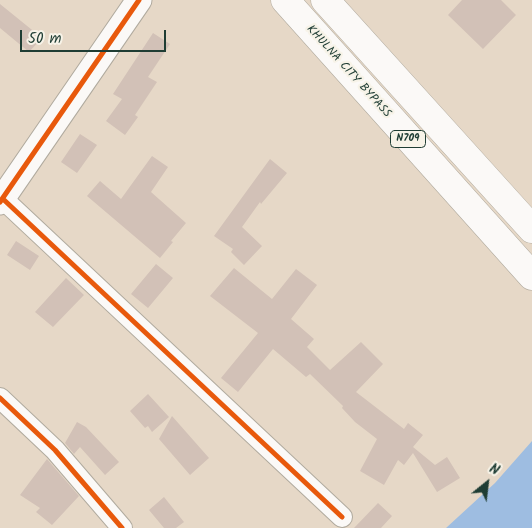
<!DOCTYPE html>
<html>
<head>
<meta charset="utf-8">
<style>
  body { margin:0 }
  #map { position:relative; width:532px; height:528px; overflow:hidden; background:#e6d8c7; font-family:Kalam,sans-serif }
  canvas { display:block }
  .north { position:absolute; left:462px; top:458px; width:50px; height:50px; -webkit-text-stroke:4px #f7f3e8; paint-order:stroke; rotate:29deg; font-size:14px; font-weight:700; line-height:20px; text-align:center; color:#1f3d34 }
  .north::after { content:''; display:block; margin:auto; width:18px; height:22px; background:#1f3d34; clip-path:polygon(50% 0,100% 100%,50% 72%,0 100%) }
  .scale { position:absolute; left:20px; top:30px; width:146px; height:22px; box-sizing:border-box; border:2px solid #1f3d34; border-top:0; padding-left:6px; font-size:15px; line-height:18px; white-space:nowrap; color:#1f3d34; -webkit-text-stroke:4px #f7f3e8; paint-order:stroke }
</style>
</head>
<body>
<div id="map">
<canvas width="532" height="528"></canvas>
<div class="north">N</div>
<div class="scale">50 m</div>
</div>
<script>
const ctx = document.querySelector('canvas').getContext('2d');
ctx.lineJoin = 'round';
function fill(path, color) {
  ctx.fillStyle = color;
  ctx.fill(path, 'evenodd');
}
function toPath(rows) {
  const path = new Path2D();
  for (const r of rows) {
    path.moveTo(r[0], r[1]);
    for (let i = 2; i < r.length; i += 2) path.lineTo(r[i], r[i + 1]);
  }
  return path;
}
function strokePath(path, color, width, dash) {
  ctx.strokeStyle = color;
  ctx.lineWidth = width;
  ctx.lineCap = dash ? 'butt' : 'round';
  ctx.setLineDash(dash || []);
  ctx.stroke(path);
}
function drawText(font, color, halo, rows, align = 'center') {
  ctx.font = font + ' Kalam,sans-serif';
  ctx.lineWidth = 4.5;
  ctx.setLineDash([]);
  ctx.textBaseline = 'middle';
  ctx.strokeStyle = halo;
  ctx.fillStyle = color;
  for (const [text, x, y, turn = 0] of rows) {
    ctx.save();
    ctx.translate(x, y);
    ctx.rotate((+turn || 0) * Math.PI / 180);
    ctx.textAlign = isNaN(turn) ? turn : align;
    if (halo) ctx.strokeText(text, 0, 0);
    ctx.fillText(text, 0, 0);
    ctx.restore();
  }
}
const water = toPath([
  [532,441,532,528,446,528,495,483]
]);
const building = toPath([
  [462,0,501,0,516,15,483,49,448,15],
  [0,4,42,38,29,52,0,28],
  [153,33,170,44,148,77,157,82,135,115,138,117,125,135,106,121,122,99,113,94],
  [80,134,97,145,77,173,61,162],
  [152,156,168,167,151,192,186,223,171,241,173,242,160,258,87,196,100,181,121,199],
  [270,159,287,173,261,204,260,202,242,227,262,246,244,265,231,252,233,249,214,236],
  [16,241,39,256,30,270,7,255],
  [156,264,173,278,148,308,131,294],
  [234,268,272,299,296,269,317,285,291,319,314,339,307,347,330,370,361,342,383,364,356,392,404,429,408,423,423,435,413,447,435,465,447,457,460,478,437,492,413,453,404,465,398,460,384,485,360,471,377,439,355,422,342,408,343,406,310,374,306,377,273,349,238,392,221,378,258,333,210,296],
  [66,278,84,295,53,327,35,312],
  [148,394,169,417,152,432,148,426,145,428,130,411],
  [172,416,209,458,190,475,159,439],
  [77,422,86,427,119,462,105,475,80,447,74,454,65,443],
  [47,459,79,496,52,525,36,512,40,508,20,495],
  [164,497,184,522,176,528,164,528,149,510],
  [378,503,392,516,381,528,354,528]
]);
const minor = toPath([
  [3,199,342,517],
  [0,398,55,450,122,528]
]);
const tertiary = toPath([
  [0,202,139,0]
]);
const trunk = toPath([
  [285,0,532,276],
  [325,0,532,229]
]);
const cycleway = toPath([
  [3,199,342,517],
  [0,202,139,0],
  [0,398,55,450,122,528]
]);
const shields = [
  [408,139,35]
];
const shieldNames = [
  ["N709",408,139]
];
const streetNames = [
  ["KHULNA CITY BYPASS",348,72,48]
];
fill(water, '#9ebde1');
fill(building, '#d2c1b7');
strokePath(minor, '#b0aa9e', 22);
strokePath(tertiary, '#b0aa9e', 27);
strokePath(trunk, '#b0aa9e', 29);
strokePath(minor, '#fbf9f7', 20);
strokePath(tertiary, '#fbf9f7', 25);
strokePath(trunk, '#fbf9f7', 28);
strokePath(cycleway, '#e8590c', 5);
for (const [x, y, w] of shields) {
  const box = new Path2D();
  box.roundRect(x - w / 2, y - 8.5, w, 17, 4);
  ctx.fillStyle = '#f7f3e8';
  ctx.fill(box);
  strokePath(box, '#1f3d34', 1);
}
drawText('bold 11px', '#1f3d34', null, shieldNames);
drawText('12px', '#1f3d34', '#f7f3e8', streetNames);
</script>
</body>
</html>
